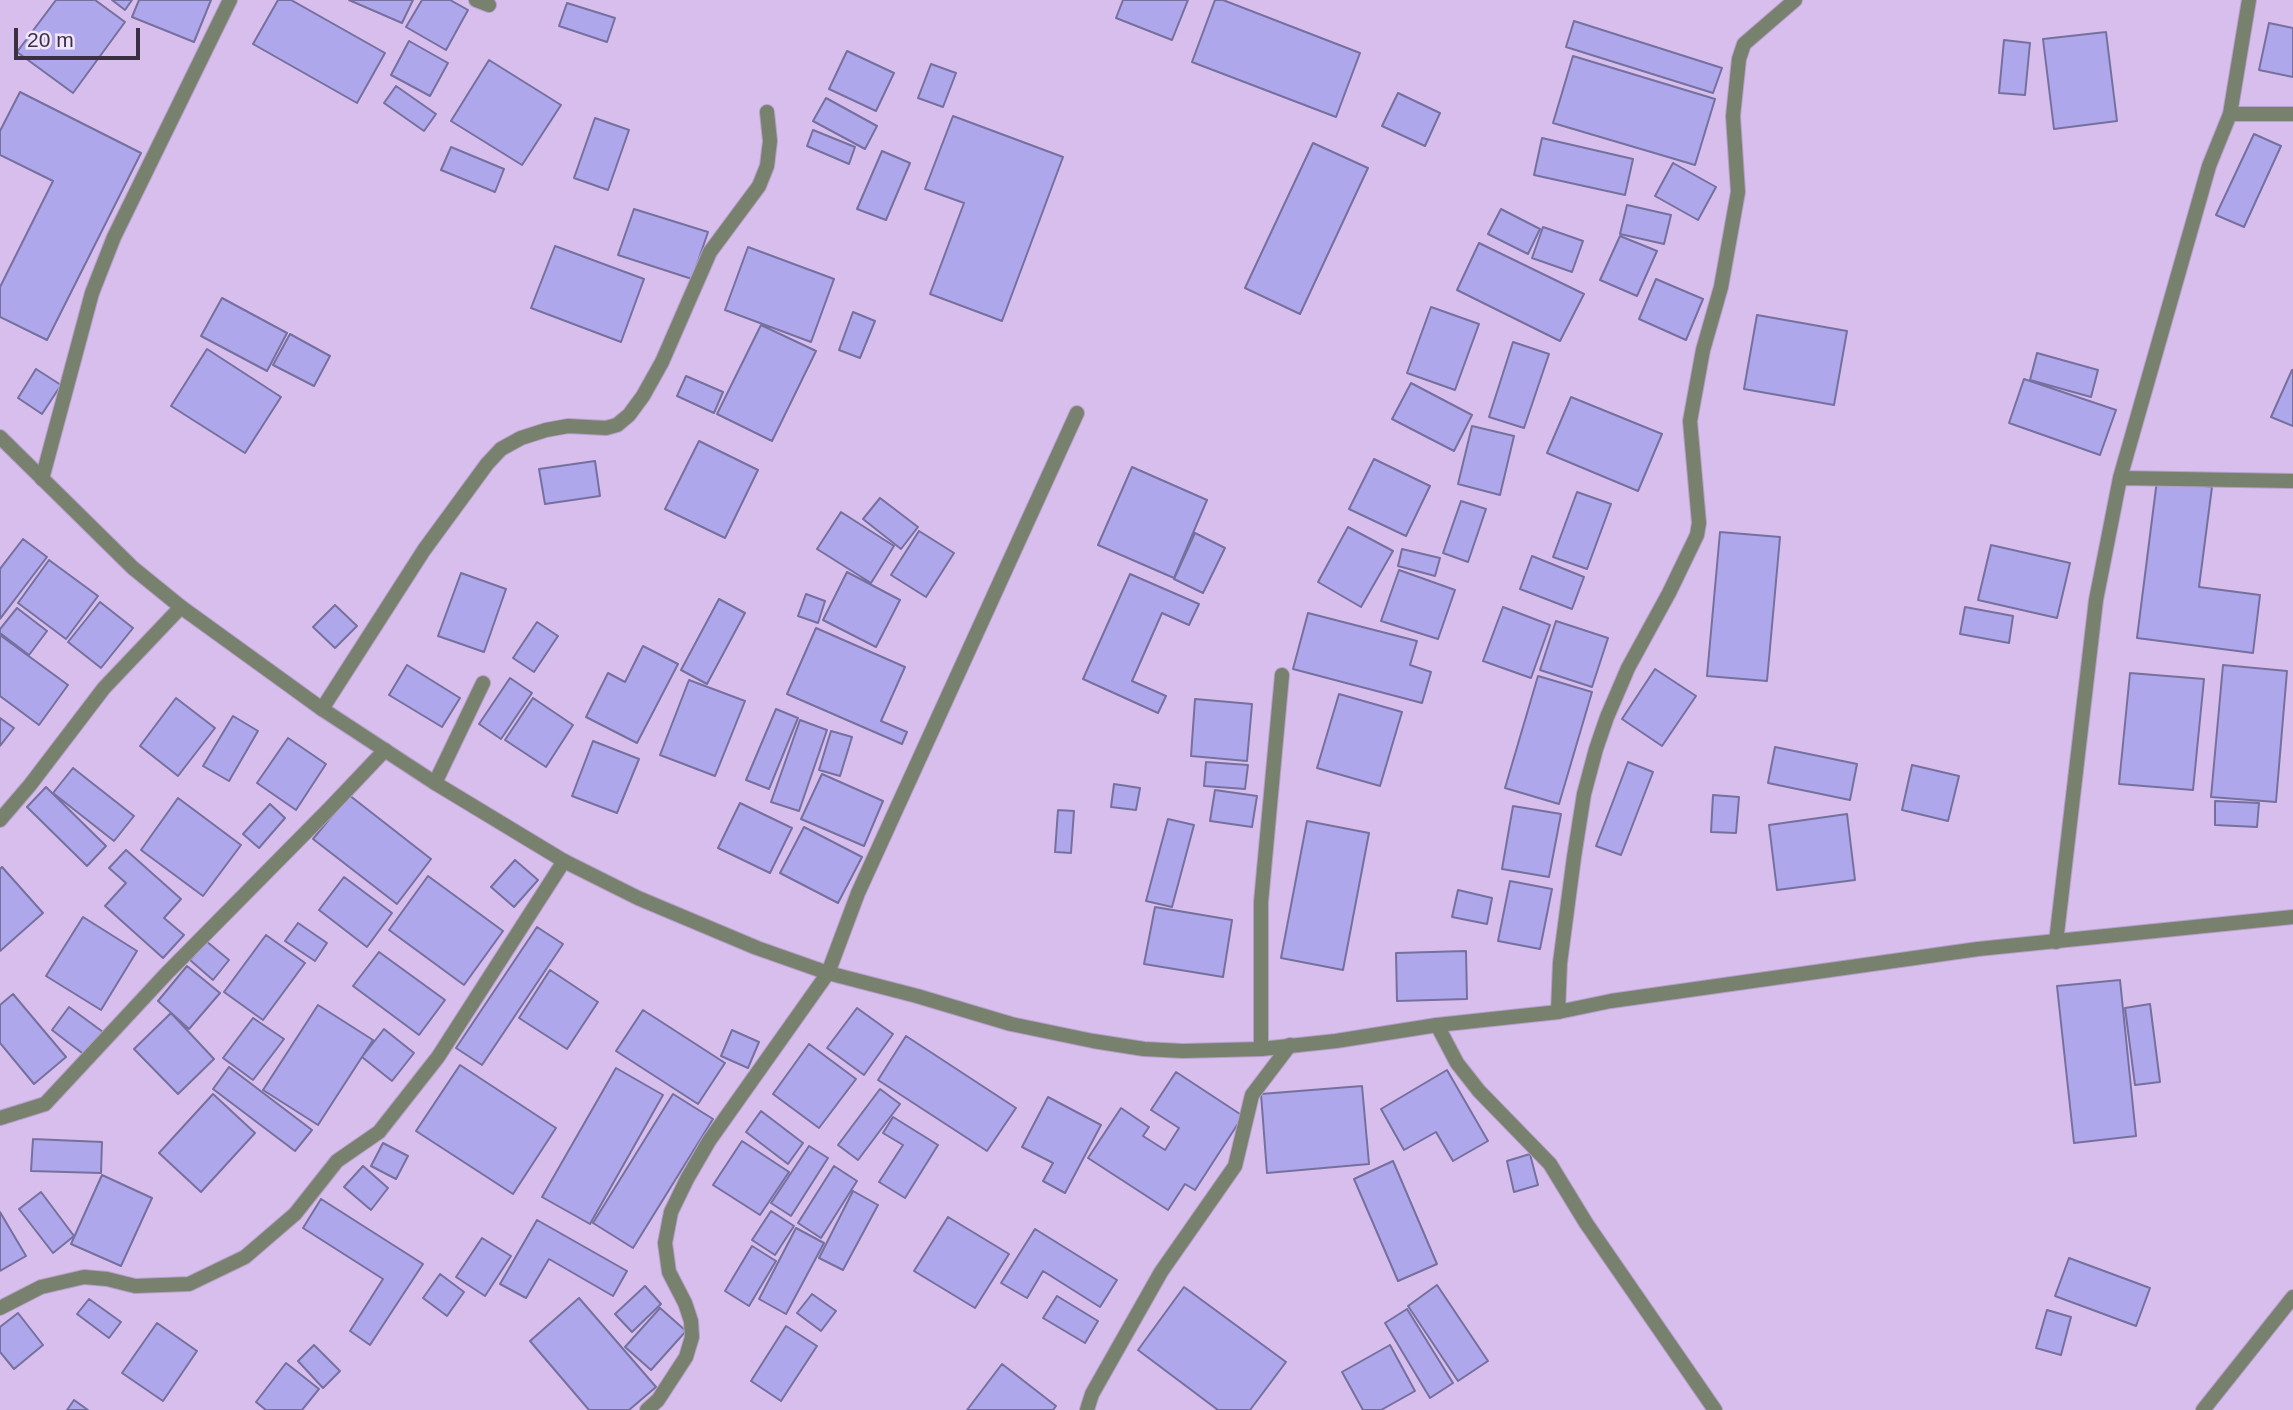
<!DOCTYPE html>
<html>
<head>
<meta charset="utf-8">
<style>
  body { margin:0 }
  #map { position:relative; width:2293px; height:1410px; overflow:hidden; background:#d7beed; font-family:Helvetica,sans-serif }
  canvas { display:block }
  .scale { position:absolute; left:14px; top:28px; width:126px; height:32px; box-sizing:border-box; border:4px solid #3a3042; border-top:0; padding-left:9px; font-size:21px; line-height:24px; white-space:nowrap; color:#3a3042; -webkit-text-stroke:5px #f1e4fd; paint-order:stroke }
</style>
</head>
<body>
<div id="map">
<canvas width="2293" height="1410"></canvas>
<div class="scale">20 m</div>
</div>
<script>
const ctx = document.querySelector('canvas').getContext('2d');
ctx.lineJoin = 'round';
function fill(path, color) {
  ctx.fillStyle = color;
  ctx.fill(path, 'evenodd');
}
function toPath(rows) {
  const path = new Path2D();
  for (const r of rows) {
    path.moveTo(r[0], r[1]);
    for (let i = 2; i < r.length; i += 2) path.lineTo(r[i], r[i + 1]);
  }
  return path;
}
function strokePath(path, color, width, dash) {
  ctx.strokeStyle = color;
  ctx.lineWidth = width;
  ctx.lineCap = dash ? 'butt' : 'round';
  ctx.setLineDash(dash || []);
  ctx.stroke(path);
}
const building = toPath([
  [56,0,95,0,125,22,73,93,17,52,56,0],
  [112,0,132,0,125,10,112,0],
  [139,0,211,0,194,42,132,17,139,0],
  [278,0,291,0,385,53,357,103,253,44,278,0],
  [349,0,413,0,402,23,349,0],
  [422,0,450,0,468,10,446,50,406,27,422,0],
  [1123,0,1188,0,1172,40,1116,18,1123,0],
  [1215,0,1223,0,1360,53,1336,117,1192,62,1215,0],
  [567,3,615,18,607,42,559,26,567,3],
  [1574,21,1722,68,1713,93,1566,47,1574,21],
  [2269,23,2293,28,2293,77,2259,70,2269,23],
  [2106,32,2117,121,2054,129,2043,39,2106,32],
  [2004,40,2030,43,2025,95,1999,93,2004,40],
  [409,41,448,63,430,96,391,75,409,41],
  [847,51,894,73,876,111,829,89,847,51],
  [1573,56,1715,99,1695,165,1553,123,1573,56],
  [489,60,561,105,522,165,451,121,489,60],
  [931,64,956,73,943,107,918,98,931,64],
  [396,86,436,114,424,131,384,103,396,86],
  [20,92,141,153,47,340,0,317,0,287,53,181,0,155,0,131,20,92],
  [1398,93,1440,113,1425,146,1382,126,1398,93],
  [826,98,877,126,865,149,813,121,826,98],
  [953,116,1063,157,1002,321,930,294,964,203,925,189,953,116],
  [595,118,629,130,608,190,574,178,595,118],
  [813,130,855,147,849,164,807,146,813,130],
  [2254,134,2281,146,2244,227,2216,215,2254,134],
  [1542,138,1633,159,1625,195,1534,175,1542,138],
  [1313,143,1368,168,1300,314,1245,288,1313,143],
  [451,147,504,169,495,192,441,170,451,147],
  [882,151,910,163,886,220,857,209,882,151],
  [1673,163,1716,187,1698,220,1655,196,1673,163],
  [1627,205,1671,215,1664,244,1620,234,1627,205],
  [634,209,708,232,692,279,618,255,634,209],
  [1501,209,1540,229,1528,254,1488,234,1501,209],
  [1543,227,1583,241,1572,272,1532,258,1543,227],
  [1620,236,1657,251,1637,296,1600,280,1620,236],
  [1479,243,1584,294,1560,341,1457,290,1479,243],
  [555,246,644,279,621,342,531,308,555,246],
  [748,247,834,279,811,342,725,310,748,247],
  [1656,279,1703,299,1686,340,1639,319,1656,279],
  [222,298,287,333,267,371,201,336,222,298],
  [1431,307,1479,324,1455,390,1407,373,1431,307],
  [853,312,875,321,860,358,839,350,853,312],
  [1757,315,1847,331,1834,405,1744,389,1757,315],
  [761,325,816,351,772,441,717,414,761,325],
  [290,334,330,356,314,386,273,365,290,334],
  [1513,342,1549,354,1524,428,1489,417,1513,342],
  [207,349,281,397,245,453,171,406,207,349],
  [2037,353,2098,370,2091,397,2030,380,2037,353],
  [36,369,61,385,42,414,18,398,36,369],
  [2292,370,2293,370,2293,426,2271,417,2292,370],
  [686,376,723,392,714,413,677,396,686,376],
  [2024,379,2116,410,2100,455,2009,423,2024,379],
  [1411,383,1472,415,1454,451,1392,419,1411,383],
  [1571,397,1662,434,1638,491,1547,453,1571,397],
  [1472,426,1514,436,1500,495,1458,484,1472,426],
  [699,441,758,470,725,538,665,509,699,441],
  [1374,459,1430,486,1406,536,1349,509,1374,459],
  [595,461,600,496,545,504,539,469,595,461],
  [1132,467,1207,500,1174,578,1098,545,1132,467],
  [2157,480,2212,487,2199,587,2260,595,2253,653,2137,638,2157,480],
  [1577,492,1611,504,1587,569,1553,557,1577,492],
  [880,498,918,527,901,549,863,519,880,498],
  [1461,501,1486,509,1468,562,1443,553,1461,501],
  [841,512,894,546,871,583,817,549,841,512],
  [1348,527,1393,551,1361,607,1318,582,1348,527],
  [919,531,954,553,926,597,891,575,919,531],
  [1720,532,1780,537,1767,681,1707,676,1720,532],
  [1195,533,1225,548,1203,593,1174,579,1195,533],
  [23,539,47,557,0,619,0,569,23,539],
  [1991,545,2070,563,2057,618,1978,600,1991,545],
  [1402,549,1440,558,1435,576,1398,566,1402,549],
  [1532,556,1584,577,1572,609,1520,589,1532,556],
  [49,560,98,596,66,639,18,603,49,560],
  [1399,570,1455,590,1438,639,1381,621,1399,570],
  [847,572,900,600,876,647,823,620,847,572],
  [461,573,506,589,484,652,438,636,461,573],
  [1130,574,1199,604,1189,625,1162,613,1132,681,1166,696,1158,713,1083,679,1130,574],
  [806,594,825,601,818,623,798,616,806,594],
  [719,599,745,613,707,684,681,670,719,599],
  [100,602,133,628,101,668,68,642,100,602],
  [335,605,357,626,335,648,313,627,335,605],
  [1503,607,1550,625,1531,678,1483,661,1503,607],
  [1965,607,2013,616,2009,643,1960,634,1965,607],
  [17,608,47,631,29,655,0,633,0,629,17,608],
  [1308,613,1417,641,1410,665,1431,672,1422,703,1293,669,1308,613],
  [1556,621,1608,638,1592,687,1540,670,1556,621],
  [537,622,558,636,534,672,513,658,537,622],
  [816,628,905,667,881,721,907,732,902,744,787,694,816,628],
  [0,635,68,685,39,725,0,696,0,635],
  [643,646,678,664,637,743,586,717,608,673,625,682,643,646],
  [407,665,460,698,442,727,389,695,407,665],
  [2223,665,2287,671,2276,802,2211,797,2223,665],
  [1655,669,1696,696,1662,746,1622,719,1655,669],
  [2130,673,2204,679,2193,790,2119,784,2130,673],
  [1538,676,1592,692,1559,804,1505,788,1538,676],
  [510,678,532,693,501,739,479,724,510,678],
  [689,680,745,701,715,776,660,755,689,680],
  [1339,694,1402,712,1380,786,1317,768,1339,694],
  [176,698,215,728,178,776,140,746,176,698],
  [533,698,573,725,546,767,505,740,533,698],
  [1195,699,1252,704,1247,761,1191,756,1195,699],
  [776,709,798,718,769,789,746,780,776,709],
  [233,716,258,731,229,781,203,766,233,716],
  [0,718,14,728,0,746,0,718],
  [800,720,827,730,799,811,771,802,800,720],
  [831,731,852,737,840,776,819,770,831,731],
  [288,738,326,764,296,810,257,783,288,738],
  [593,741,639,759,617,813,572,796,593,741],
  [1775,747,1857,764,1850,800,1768,783,1775,747],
  [1206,762,1248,765,1245,789,1204,786,1206,762],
  [1628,762,1653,772,1621,855,1596,846,1628,762],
  [1912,765,1959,776,1948,821,1902,810,1912,765],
  [73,768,134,816,114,841,53,793,73,768],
  [822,774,883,801,864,846,801,819,822,774],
  [1114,784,1140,788,1136,810,1111,807,1114,784],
  [46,787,106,846,87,866,27,807,46,787],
  [1215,790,1257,796,1252,827,1210,821,1215,790],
  [349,795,431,859,397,904,313,839,349,795],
  [1713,795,1739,797,1736,833,1711,832,1713,795],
  [178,798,241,845,203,896,141,850,178,798],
  [2215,801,2259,803,2257,827,2215,825,2215,801],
  [740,803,792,828,770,873,718,848,740,803],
  [270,804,285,818,259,848,243,834,270,804],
  [1513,806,1561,814,1549,877,1502,869,1513,806],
  [1058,810,1074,811,1071,853,1055,852,1058,810],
  [1847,814,1855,880,1777,890,1769,825,1847,814],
  [1168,819,1194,825,1172,907,1146,901,1168,819],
  [1307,821,1369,833,1343,970,1281,958,1307,821],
  [804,827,862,857,838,903,780,873,804,827],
  [126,850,181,899,164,918,184,935,163,958,105,906,126,883,109,868,126,850],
  [515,860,538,880,514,907,491,887,515,860],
  [2,867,43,913,0,951,0,869,2,867],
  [428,876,503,931,464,985,389,930,428,876],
  [344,877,392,913,367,947,319,910,344,877],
  [1510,881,1552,889,1540,949,1498,941,1510,881],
  [1458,890,1492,898,1487,924,1452,917,1458,890],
  [1155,907,1232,920,1223,977,1144,964,1155,907],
  [83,917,137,951,101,1010,46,976,83,917],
  [298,923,327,943,315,961,285,941,298,923],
  [537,927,563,944,482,1065,456,1048,537,927],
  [266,935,305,963,263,1020,224,992,266,935],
  [206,941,229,960,213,980,190,960,206,941],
  [1466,951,1467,999,1397,1001,1396,953,1466,951],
  [379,952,445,1000,419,1035,353,986,379,952],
  [187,966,220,993,189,1029,158,1001,187,966],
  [550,970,598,1002,567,1049,519,1018,550,970],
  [2120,980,2136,1136,2074,1143,2057,986,2120,980],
  [13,994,66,1057,34,1084,0,1043,0,1005,13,994],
  [2150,1004,2160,1082,2135,1085,2125,1008,2150,1004],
  [318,1005,373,1040,318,1125,263,1090,318,1005],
  [69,1007,103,1032,86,1056,52,1030,69,1007],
  [857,1008,893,1034,864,1075,827,1048,857,1008],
  [643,1010,725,1063,698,1104,616,1051,643,1010],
  [171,1013,214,1059,178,1094,134,1049,171,1013],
  [253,1018,284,1039,253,1080,223,1058,253,1018],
  [384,1029,414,1053,392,1081,362,1057,384,1029],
  [732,1030,759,1042,748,1068,721,1056,732,1030],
  [906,1036,1016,1108,987,1151,878,1080,906,1036],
  [809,1044,856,1079,819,1128,773,1094,809,1044],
  [460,1065,556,1128,513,1194,416,1131,460,1065],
  [229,1067,312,1130,295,1151,213,1089,229,1067],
  [616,1068,663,1095,590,1224,542,1197,616,1068],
  [1447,1070,1488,1141,1453,1161,1436,1132,1404,1150,1381,1109,1447,1070],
  [1176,1072,1243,1116,1195,1190,1185,1184,1168,1210,1088,1158,1121,1108,1149,1127,1143,1136,1165,1150,1179,1128,1151,1110,1176,1072],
  [1362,1086,1369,1164,1267,1173,1261,1094,1362,1086],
  [880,1089,900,1104,858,1160,838,1145,880,1089],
  [213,1094,255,1133,201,1192,159,1153,213,1094],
  [673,1094,713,1119,633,1248,593,1223,673,1094],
  [1048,1097,1101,1125,1065,1193,1043,1181,1053,1163,1022,1147,1048,1097],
  [761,1111,803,1143,788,1164,746,1132,761,1111],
  [893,1117,938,1145,905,1198,879,1182,903,1145,883,1133,893,1117],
  [33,1139,102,1142,101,1173,31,1171,33,1139],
  [742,1141,789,1172,760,1215,713,1185,742,1141],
  [383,1143,408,1156,396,1179,371,1166,383,1143],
  [809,1146,828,1158,791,1216,771,1203,809,1146],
  [1530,1154,1538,1185,1514,1192,1507,1161,1530,1154],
  [1393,1161,1437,1264,1398,1281,1354,1179,1393,1161],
  [363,1166,388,1188,371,1210,344,1187,363,1166],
  [834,1166,857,1181,821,1238,798,1223,834,1166],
  [102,1175,152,1198,121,1266,71,1244,102,1175],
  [853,1191,878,1205,843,1270,819,1258,853,1191],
  [41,1192,74,1236,53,1253,19,1209,41,1192],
  [321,1199,423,1264,370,1345,350,1331,383,1279,303,1228,321,1199],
  [771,1211,794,1226,775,1255,752,1240,771,1211],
  [0,1212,26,1256,0,1271,0,1212],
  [948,1217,1009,1254,975,1308,914,1271,948,1217],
  [537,1220,627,1271,613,1296,549,1259,526,1298,500,1284,537,1220],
  [796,1228,824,1243,786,1314,759,1299,796,1228],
  [1035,1229,1117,1280,1100,1307,1043,1271,1027,1298,1001,1283,1035,1229],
  [482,1238,511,1256,485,1296,456,1277,482,1238],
  [752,1246,776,1261,749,1306,725,1291,752,1246],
  [2069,1258,2150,1288,2136,1326,2055,1296,2069,1258],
  [440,1274,464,1292,447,1316,423,1298,440,1274],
  [1437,1285,1488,1361,1458,1381,1408,1306,1437,1285],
  [645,1286,661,1304,632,1332,615,1314,645,1286],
  [1184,1287,1286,1362,1250,1410,1218,1410,1138,1350,1184,1287],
  [812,1294,836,1311,821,1331,797,1313,812,1294],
  [1057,1296,1098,1321,1085,1343,1043,1318,1057,1296],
  [579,1298,656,1387,629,1410,589,1410,530,1341,579,1298],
  [89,1299,121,1322,109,1338,77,1314,89,1299],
  [660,1308,686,1331,651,1370,625,1347,660,1308],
  [1407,1309,1453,1383,1430,1398,1385,1323,1407,1309],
  [2047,1310,2071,1317,2061,1355,2036,1348,2047,1310],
  [18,1313,43,1345,14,1369,0,1352,0,1327,18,1313],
  [157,1323,197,1351,163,1401,122,1373,157,1323],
  [786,1326,817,1346,781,1401,751,1381,786,1326],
  [314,1345,340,1371,323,1388,298,1361,314,1345],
  [1390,1345,1415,1391,1381,1410,1363,1410,1342,1372,1390,1345],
  [286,1363,319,1389,302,1410,266,1410,256,1402,286,1363],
  [1002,1364,1056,1406,1053,1410,967,1410,1002,1364],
  [74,1400,88,1410,67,1410,74,1400]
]);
const minor = toPath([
  [476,0,489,5],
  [2230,114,2293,114],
  [2120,478,2293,481],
  [42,479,92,293,114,237,230,0],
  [322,709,424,550,487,464,501,449,521,438,546,430,568,426,606,428,617,425,629,415,643,396,662,362,710,252,759,186,767,166,770,141,767,112],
  [435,783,483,683],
  [0,820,30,785,104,688,181,607],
  [2056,942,2096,600,2120,478,2209,166,2230,114,2249,0],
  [1558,1012,1560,963,1574,857,1584,794,1596,749,1607,717,1628,668,1669,593,1697,535,1699,523,1690,421,1703,350,1721,287,1738,192,1733,116,1739,59,1744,44,1795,0],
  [1437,1025,1457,1063,1479,1091,1550,1164,1586,1223,1715,1410],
  [1261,1049,1261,902,1282,675],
  [0,1118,45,1104,167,973,330,808,385,750],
  [0,1308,41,1287,84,1277,107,1279,135,1286,189,1284,245,1257,295,1214,337,1161,379,1132,438,1057,564,861],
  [647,1410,658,1400,686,1357,692,1337,691,1321,685,1303,669,1272,665,1243,671,1212,687,1179,709,1141,828,973,858,893,1077,413],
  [1087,1410,1092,1394,1161,1272,1235,1166,1252,1095,1290,1045],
  [2203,1410,2293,1297]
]);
const tertiary = toPath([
  [0,437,133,568,181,607,322,709,435,783,564,861,638,898,757,948,828,973,917,996,1011,1024,1093,1041,1144,1049,1183,1051,1261,1049,1336,1041,1437,1025,1558,1012,1611,1001,1978,949,2293,917]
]);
fill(building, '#afa7eb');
strokePath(building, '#75709e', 2);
strokePath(minor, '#b49fc7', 16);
strokePath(tertiary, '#b49fc7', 16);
strokePath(minor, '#77816d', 14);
strokePath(tertiary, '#77816d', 14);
</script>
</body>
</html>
